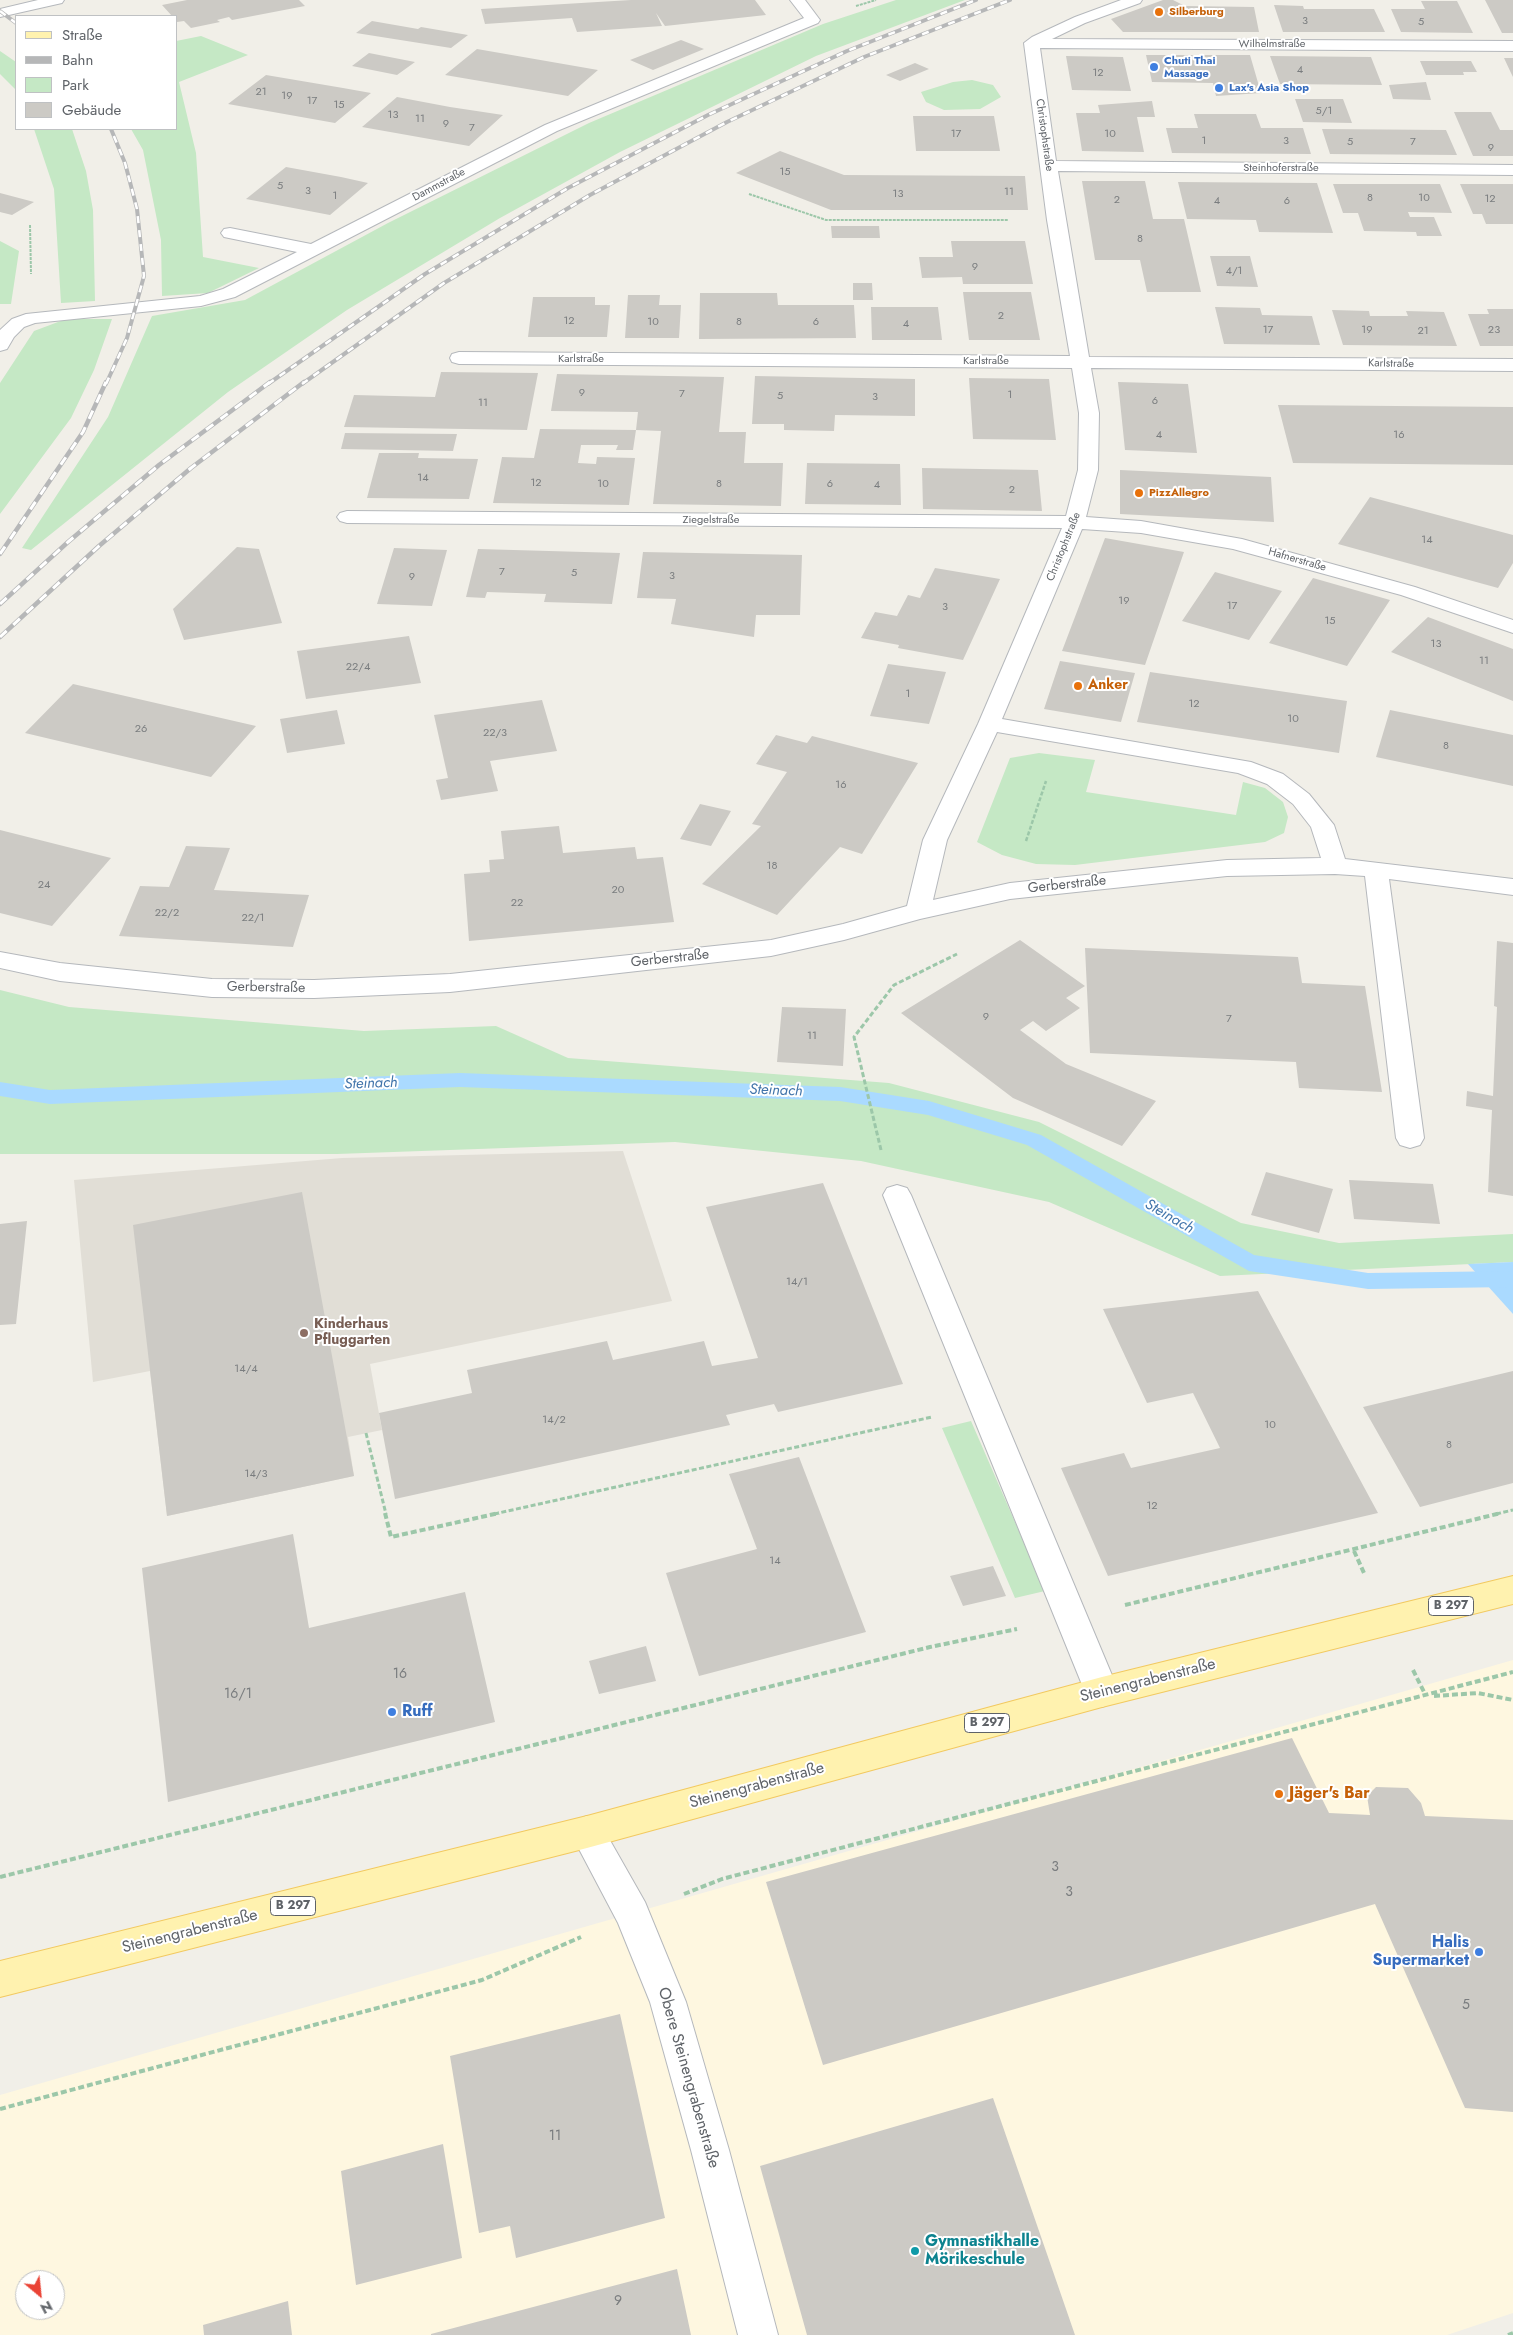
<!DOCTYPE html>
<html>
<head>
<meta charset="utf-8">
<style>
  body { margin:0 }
  #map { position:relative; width:1513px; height:2335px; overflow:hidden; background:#f1efe8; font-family:Jost,sans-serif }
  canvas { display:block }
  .legend { position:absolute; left:15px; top:15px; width:162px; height:115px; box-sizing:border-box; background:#fff; border:1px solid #bfc1c3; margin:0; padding:6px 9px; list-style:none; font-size:15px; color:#5f6368 }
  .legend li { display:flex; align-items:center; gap:10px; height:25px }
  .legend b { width:25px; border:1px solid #bfc1c3 }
  .north { position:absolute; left:15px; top:2270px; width:50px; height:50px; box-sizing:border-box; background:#fff; border:1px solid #bfc1c3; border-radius:50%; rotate:152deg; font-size:14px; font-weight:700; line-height:20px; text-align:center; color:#5f6368 }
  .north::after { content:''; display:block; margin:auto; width:18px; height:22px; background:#ea4335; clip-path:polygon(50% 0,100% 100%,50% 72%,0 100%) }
</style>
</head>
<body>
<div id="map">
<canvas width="1513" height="2335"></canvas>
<ul class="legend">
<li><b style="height:6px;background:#fff2af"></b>Straße</li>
<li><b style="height:6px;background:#b6b7b8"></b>Bahn</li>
<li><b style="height:14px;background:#c5e8c5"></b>Park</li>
<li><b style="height:14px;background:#cccac5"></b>Gebäude</li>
</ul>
<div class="north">N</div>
</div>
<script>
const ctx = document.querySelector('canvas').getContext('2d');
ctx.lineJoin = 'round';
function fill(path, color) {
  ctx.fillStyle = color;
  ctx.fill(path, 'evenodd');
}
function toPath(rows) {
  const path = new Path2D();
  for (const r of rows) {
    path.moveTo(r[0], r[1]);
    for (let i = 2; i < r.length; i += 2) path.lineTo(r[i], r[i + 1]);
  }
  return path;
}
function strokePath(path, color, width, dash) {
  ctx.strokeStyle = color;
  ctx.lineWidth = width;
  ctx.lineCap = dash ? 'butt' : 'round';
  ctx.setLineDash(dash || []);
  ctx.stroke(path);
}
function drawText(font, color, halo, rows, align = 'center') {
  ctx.font = font + ' Jost,sans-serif';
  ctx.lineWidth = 4;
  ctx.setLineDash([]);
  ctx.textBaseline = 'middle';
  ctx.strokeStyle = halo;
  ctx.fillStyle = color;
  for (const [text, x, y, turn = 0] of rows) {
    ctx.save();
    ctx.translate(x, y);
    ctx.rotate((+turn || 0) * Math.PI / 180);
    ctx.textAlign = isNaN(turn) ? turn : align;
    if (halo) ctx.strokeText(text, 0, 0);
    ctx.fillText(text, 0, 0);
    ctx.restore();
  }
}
const commercial = toPath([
  [1513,1660,1513,2313,1447,2335,0,2335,0,2095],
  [25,2280,55,2280,55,2310,25,2310]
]);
const education = toPath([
  [623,1151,672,1301,370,1364,382,1430,348,1437,354,1476,167,1516,150,1371,93,1382,74,1180,342,1158]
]);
const green = toPath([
  [896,0,965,0,816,56,620,152,500,218,347,310,228,392,31,550,22,548,108,417,152,316,245,300,388,223,589,123,823,24],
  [201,36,248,55,179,82,196,153,203,257,259,268,208,293,162,296,161,240,143,150,131,129,176,129,176,41],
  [0,51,16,62,16,90,0,74],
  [972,80,993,85,1001,97,980,109,944,110,926,102,921,92,953,82],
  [34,129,72,129,86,171,93,210,95,301,61,303,54,189],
  [0,241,19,251,11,304,0,304],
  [66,319,112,319,94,370,71,418,0,514,0,383,34,331],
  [1039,753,1095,760,1086,792,1236,815,1243,782,1265,788,1283,802,1288,817,1284,833,1265,842,1075,865,1036,864,1002,855,977,842,1010,758],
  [0,990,69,1007,364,1031,496,1026,568,1058,889,1083,1039,1122,1241,1223,1339,1243,1513,1234,1513,1262,1220,1276,1049,1202,861,1161,675,1142,337,1154,0,1154],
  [971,1421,1045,1591,1015,1598,942,1428]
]);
const water = toPath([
  [1513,1262,1513,1314,1468,1264]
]);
const stream = toPath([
  [460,1073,840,1087,929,1101,1041,1135,1254,1255,1368,1273,1513,1271,1513,1287,1368,1289,1249,1271,1027,1145,928,1115,840,1101,460,1087,50,1104,0,1096,0,1082,50,1090,460,1073]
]);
const building = toPath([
  [187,0,299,0,305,6,232,20,229,17,217,20,220,22,191,28,184,21,177,22,176,16,172,16,162,5],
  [631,0,755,0,766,15,665,26,656,13,662,26,577,32,572,18,485,24,481,9],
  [1163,0,1173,0,1185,6,1254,7,1259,32,1123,32,1111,19],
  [1485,0,1513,0,1513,33,1502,33],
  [1421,1,1457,1,1473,33,1401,32,1391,9,1425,9],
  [1274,5,1303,6,1304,9,1374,9,1385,32,1283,32],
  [372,21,418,29,421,27,468,35,451,48,356,33],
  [681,40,704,49,653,70,630,60],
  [477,49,598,70,568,96,445,75],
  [369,53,415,62,397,75,352,66],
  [1146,55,1250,55,1261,93,1216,96,1213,83,1152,82],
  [1066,56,1123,57,1131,91,1072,90],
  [1270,56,1371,57,1382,85,1280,84],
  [1504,58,1513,58,1513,77,1511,73],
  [1420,61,1471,61,1477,72,1463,72,1464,75,1426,75],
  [915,63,929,69,900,81,886,75],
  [266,75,343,88,371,93,335,123,228,104],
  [1426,82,1431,100,1393,99,1389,85],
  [397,97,450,107,503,115,469,146,362,127],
  [1295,99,1343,99,1352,123,1303,122],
  [1152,101,1155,117,1137,117,1144,152,1082,151,1076,113,1100,113,1098,105],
  [1454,112,1491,112,1500,130,1513,130,1513,156,1473,156],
  [1194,114,1256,114,1261,128,1303,128,1311,154,1172,153,1166,128,1198,128],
  [913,116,994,116,1000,151,916,151],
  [1322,129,1446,130,1457,155,1330,154],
  [780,151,844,175,1025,176,1028,210,831,210,736,173],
  [286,167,341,177,368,183,330,215,246,199],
  [1082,181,1145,181,1153,219,1184,219,1201,292,1147,292,1140,260,1095,260],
  [1178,182,1317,183,1333,233,1259,232,1256,220,1187,219],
  [1333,184,1440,184,1452,213,1408,212,1410,217,1434,217,1442,236,1417,236,1416,232,1364,231,1358,213,1343,213],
  [1460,184,1513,184,1513,224,1486,224,1482,214,1473,214],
  [0,193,34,202,12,215,0,212],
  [831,226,879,226,880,238,832,238],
  [951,241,1025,241,1033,284,963,284,962,277,922,278,919,257,953,257],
  [1210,256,1250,256,1258,287,1217,286],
  [853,283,872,283,873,300,853,300],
  [963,292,1031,292,1040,340,969,340],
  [700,293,777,293,778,305,854,305,856,338,699,339],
  [628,295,660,295,659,305,681,305,679,338,625,338],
  [533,297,595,297,595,305,610,305,607,337,528,337],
  [871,307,938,307,942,340,872,340],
  [1215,307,1260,308,1262,315,1312,316,1320,345,1224,344],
  [1487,309,1513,309,1513,346,1480,346,1468,314,1489,314],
  [1332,310,1369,311,1370,316,1408,316,1406,311,1444,312,1457,346,1343,345],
  [441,372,538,373,527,430,344,427,354,395,435,397],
  [557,374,724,377,719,432,746,432,744,463,783,463,781,506,653,504,661,431,636,430,638,412,551,411],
  [755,376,915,379,915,416,835,415,834,431,784,430,784,424,752,424],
  [969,378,1049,379,1056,440,973,439],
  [1118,382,1188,384,1197,453,1125,450],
  [1278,405,1513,407,1513,465,1293,463],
  [540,429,636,430,633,450,616,450,618,445,581,445,578,463,596,464,597,457,635,458,629,505,493,503,502,457,534,458],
  [345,433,457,434,453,451,341,449],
  [379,453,419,453,418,458,478,459,469,499,367,498],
  [807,463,900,464,901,505,805,504],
  [922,468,1038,470,1042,511,923,509],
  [1120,470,1271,477,1274,522,1120,514],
  [1370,497,1513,535,1513,563,1498,588,1338,544],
  [1105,538,1184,552,1145,665,1062,651],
  [237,547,259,549,282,623,184,640,173,609],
  [394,548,447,550,432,606,377,604],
  [478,549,620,553,612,604,544,602,546,594,487,592,485,598,466,597],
  [643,552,802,555,800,615,756,615,754,637,671,624,676,599,637,598],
  [935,568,1000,579,963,660,898,648,899,645,861,638,875,612,897,616,908,595,920,598],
  [1215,572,1282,591,1249,640,1182,621],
  [1313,578,1390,600,1347,666,1269,643],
  [1428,617,1513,649,1513,701,1391,652],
  [409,636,421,683,306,699,297,651],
  [1060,661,1135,673,1121,722,1044,709],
  [888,664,946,672,929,724,870,716],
  [1150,672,1347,701,1339,753,1137,722],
  [73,684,256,726,211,777,25,733],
  [542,700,557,751,490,761,498,791,441,800,436,780,448,778,434,715],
  [337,710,345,744,287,753,280,719],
  [1390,710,1513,735,1513,786,1376,757],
  [776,735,807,743,812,736,918,763,862,854,840,847,777,915,702,884,761,826,752,824,787,772,756,764],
  [700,804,731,811,711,846,680,839],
  [559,826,563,853,635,847,637,859,663,857,674,922,469,941,464,874,490,872,489,860,504,859,501,831],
  [0,830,111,858,52,926,0,913],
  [186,846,230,848,214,890,309,895,293,947,119,936,140,886,169,887],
  [1020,940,1085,986,1066,998,1080,1008,1046,1031,1033,1021,1020,1030,1066,1064,1156,1101,1122,1146,1013,1098,901,1013],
  [1497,941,1513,943,1513,1196,1488,1192,1492,1110,1466,1106,1467,1091,1493,1096,1497,1007,1494,1006],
  [1085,948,1298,957,1302,983,1365,986,1382,1092,1299,1088,1296,1062,1090,1053],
  [782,1007,846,1009,843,1066,777,1062],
  [1266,1172,1333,1189,1319,1233,1251,1215],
  [1349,1180,1433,1184,1440,1224,1354,1219],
  [823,1183,903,1384,778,1412,774,1404,726,1415,730,1425,395,1499,379,1413,472,1393,467,1370,607,1341,613,1360,704,1341,712,1366,758,1358,706,1207],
  [302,1192,354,1476,167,1516,133,1225],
  [27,1221,16,1324,0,1325,0,1224],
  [1258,1291,1378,1513,1108,1576,1061,1468,1124,1453,1131,1468,1220,1448,1193,1393,1147,1403,1103,1309],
  [1513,1371,1513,1483,1420,1507,1363,1407],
  [799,1457,866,1632,699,1676,666,1573,757,1549,729,1474],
  [293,1534,309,1628,465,1592,495,1722,168,1802,142,1568],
  [993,1566,1006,1596,963,1606,950,1576],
  [646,1646,656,1681,599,1694,589,1661],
  [1292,1738,1329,1813,1370,1815,1367,1796,1376,1787,1408,1788,1421,1803,1425,1816,1513,1820,1513,2112,1465,2108,1375,1904,823,2065,766,1882],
  [620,2014,665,2218,516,2258,510,2226,479,2233,450,2056],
  [993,2098,1075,2335,807,2335,760,2166],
  [443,2144,462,2258,356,2285,341,2171],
  [677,2269,691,2335,431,2335,431,2334],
  [288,2301,292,2335,204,2335,203,2325]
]);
const pathFar3 = toPath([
  [856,6,876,0],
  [749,194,826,220,1008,220],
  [30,225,31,274]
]);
const pathFar2 = toPath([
  [1026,841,1046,781]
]);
const pathFar1 = toPath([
  [881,1150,854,1037,894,985,957,954],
  [366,1433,386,1514],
  [494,1514,932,1417],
  [1496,1514,1513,1510]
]);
const path = toPath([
  [385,1513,391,1537,499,1513],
  [1354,1551,1364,1573],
  [1125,1605,1501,1513],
  [1413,1670,1426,1696],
  [1434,1696,1478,1693,1513,1700],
  [0,1877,930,1647,1017,1629],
  [684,1894,722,1879,1513,1672],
  [0,2109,482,1980,581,1937],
  [1508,2335,1513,2333]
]);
const minor = toPath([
  [38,0,64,0,62,3,0,17,0,9,38,0],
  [790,0,805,0,820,20,818,23,557,131,235,297,201,306,35,323,24,327,14,337,7,349,0,351,0,330,12,319,26,314,200,296,223,289,297,252,224,237,221,233,224,229,230,228,311,244,545,125,804,18,790,0],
  [1121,0,1142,0,1140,3,1085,23,1052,39,1513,41,1513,51,1040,48,1056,161,1513,165,1513,175,1058,171,1089,357,1513,359,1513,371,1091,368,1099,413,1098,470,1086,517,1141,521,1242,539,1415,587,1513,620,1513,633,1401,595,1233,549,1141,533,1082,529,1002,719,1251,762,1283,774,1309,794,1334,825,1345,859,1513,879,1513,895,1389,879,1424,1138,1420,1145,1410,1148,1400,1145,1396,1138,1365,876,1335,874,1227,876,1010,899,920,919,844,940,771,956,450,992,314,998,212,997,60,981,0,968,0,952,60,963,212,979,314,980,450,974,771,940,843,924,907,906,923,840,978,724,1062,528,347,523,340,521,337,517,340,513,347,511,1066,516,1078,470,1079,413,1072,368,459,364,452,362,450,358,452,354,459,352,1070,356,1047,220,1024,43,1032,37,1075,17,1121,0],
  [997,732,1238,773,1267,784,1293,804,1311,827,1321,858,1227,860,1010,883,933,900,947,840,997,732],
  [897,1185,907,1188,911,1195,1119,1692,1114,1702,1102,1707,1090,1702,1085,1692,883,1195,887,1188,897,1185],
  [587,1816,599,1821,645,1902,686,2002,729,2150,778,2335,738,2335,691,2150,650,2002,618,1923,570,1832,575,1821,587,1816]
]);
const major = toPath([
  [1513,1576,1513,1604,1102,1707,587,1848,0,1997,0,1961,587,1816,1102,1677,1513,1576]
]);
const railFar1 = toPath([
  [0,11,16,23],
  [106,384,127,338,144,276,137,209,125,163,111,129],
  [268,384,425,274,568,188,708,115,847,51,976,0],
  [302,384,444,283,590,195,727,122,864,57,1010,0]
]);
const rail = toPath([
  [0,554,83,432,106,382],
  [0,604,68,542,159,465,270,382],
  [0,637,99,546,191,468,304,382]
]);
const markers = [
  [1159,12,5,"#e8710a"],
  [1154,67,5,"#3f7fe0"],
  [1219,88,5,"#3f7fe0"],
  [1139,493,5,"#e8710a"],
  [1078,686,5,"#e8710a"],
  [304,1333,5,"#8d6e63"],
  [392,1712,5,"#3f7fe0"],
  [1279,1794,5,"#e8710a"],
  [1479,1952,5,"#3f7fe0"],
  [915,2251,5,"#0f9aa8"]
];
const farFoodnames = [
  ["Silberburg",1169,12],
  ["PizzAllegro",1149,493]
];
const numberNames = [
  ["3",1305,21],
  ["5",1421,22],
  ["4",1300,70],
  ["12",1098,73],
  ["21",261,92],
  ["19",287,96],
  ["17",312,101],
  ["15",339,105],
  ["5/1",1324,111],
  ["13",393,115],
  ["11",420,119],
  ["9",446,124],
  ["7",472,128],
  ["17",956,134],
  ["10",1110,134],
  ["1",1204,141],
  ["3",1286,141],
  ["5",1350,142],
  ["7",1413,142],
  ["9",1491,148],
  ["15",785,172],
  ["5",280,186],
  ["3",308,191],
  ["11",1009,192],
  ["13",898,194],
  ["1",335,196],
  ["8",1370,198],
  ["10",1424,198],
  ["12",1490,199],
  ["2",1117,200],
  ["4",1217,201],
  ["6",1287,201],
  ["8",1140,239],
  ["9",975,267],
  ["4/1",1234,271],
  ["2",1001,316],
  ["12",569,321],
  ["10",653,322],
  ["8",739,322],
  ["6",816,322],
  ["4",906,324],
  ["17",1268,330],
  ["19",1367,330],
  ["23",1494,330],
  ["21",1423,331],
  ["9",582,393],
  ["7",682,394],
  ["1",1010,395],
  ["5",780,396],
  ["3",875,397],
  ["6",1155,401],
  ["11",483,403],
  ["4",1159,435],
  ["16",1399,435],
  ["14",423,478],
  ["12",536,483],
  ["10",603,484],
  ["8",719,484],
  ["6",830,484],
  ["4",877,485],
  ["2",1012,490],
  ["14",1427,540],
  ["7",502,572],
  ["5",574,573],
  ["3",672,576],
  ["9",412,577],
  ["19",1124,601],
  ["17",1232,606],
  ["3",945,607],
  ["15",1330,621],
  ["13",1436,644],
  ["11",1484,661],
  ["22/4",358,667],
  ["1",908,694],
  ["12",1194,704],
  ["10",1293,719],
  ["26",141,729],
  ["22/3",495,733],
  ["8",1446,746],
  ["16",841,785],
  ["18",772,866],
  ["24",44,885],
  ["20",618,890],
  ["22",517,903],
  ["22/2",167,913],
  ["22/1",253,918],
  ["9",986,1017],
  ["7",1229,1019],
  ["11",812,1036],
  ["14/1",797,1282],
  ["14/4",246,1369],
  ["14/2",554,1420],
  ["10",1270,1425],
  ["8",1449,1445],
  ["14/3",256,1474],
  ["12",1152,1506],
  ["14",775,1561]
];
const farStreetnames = [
  ["Wilhelmstraße",1272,44],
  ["Christophstraße",1044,135,82],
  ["Steinhoferstraße",1281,168],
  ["Dammstraße",439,185,-28],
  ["Karlstraße",581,359],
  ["Karlstraße",986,361],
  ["Karlstraße",1391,364,1],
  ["Ziegelstraße",711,520],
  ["Christophstraße",1064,547,-68],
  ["Hafnerstraße",1297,560,16]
];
const farShopnames = [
  ["Chuti Thai",1164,61],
  ["Massage",1164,74],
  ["Lax's Asia Shop",1229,88]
];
const shields = [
  [1451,1606,45],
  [987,1723,45],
  [293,1906,45]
];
const shieldNames = [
  ["B 297",1451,1606],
  ["B 297",987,1723],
  ["B 297",293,1906]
];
const foodNames = [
  ["Anker",1088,686]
];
const streetNames = [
  ["Gerberstraße",1067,885,-6],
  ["Gerberstraße",670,959,-6],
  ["Gerberstraße",266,988,1]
];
const educationNames = [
  ["Kinderhaus",314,1325],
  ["Pfluggarten",314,1341]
];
const nearNumbernames = [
  ["16",400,1675],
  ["16/1",238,1695],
  ["3",1055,1868],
  ["3",1069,1893],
  ["5",1466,2006],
  ["11",555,2137],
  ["9",618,2302]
];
const waterNames = [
  ["Steinach",371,1084,-2],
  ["Steinach",776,1091,2],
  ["Steinach",1169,1217,30]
];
const nearStreetnames = [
  ["Steinengrabenstraße",1148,1681,-14],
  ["Steinengrabenstraße",757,1786,-15],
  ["Steinengrabenstraße",190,1932,-14],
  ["Obere Steinengrabenstraße",688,2078,74]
];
const nearShopnames = [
  ["Ruff",402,1712],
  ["Halis",1469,1943,"right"],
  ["Supermarket",1469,1961,"right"]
];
const nearFoodnames = [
  ["Jäger's Bar",1289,1794]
];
const nearCulturenames = [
  ["Gymnastikhalle",925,2242],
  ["Mörikeschule",925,2260]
];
fill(commercial, '#fef7e0');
fill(education, '#e1ded6');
fill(green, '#c5e8c5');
fill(water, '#aadaff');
fill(stream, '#aadaff');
fill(building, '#cccac5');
strokePath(minor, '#b5b8bc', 2);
strokePath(major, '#f2c960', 2);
strokePath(pathFar3, '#9cc7a9', 2, [3, 1]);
strokePath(pathFar2, '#9cc7a9', 2.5, [4, 2]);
strokePath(pathFar1, '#9cc7a9', 3, [5, 2.5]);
strokePath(path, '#9cc7a9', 4, [6, 3]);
fill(minor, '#fff');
fill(major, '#fff2af');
strokePath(railFar1, '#b6b7b8', 4);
strokePath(rail, '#b6b7b8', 4.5);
strokePath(railFar1, '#fff', 2.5, [7]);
strokePath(rail, '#fff', 3, [9]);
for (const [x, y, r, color] of markers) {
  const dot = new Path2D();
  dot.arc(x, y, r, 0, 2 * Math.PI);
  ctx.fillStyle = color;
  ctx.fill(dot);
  strokePath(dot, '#fff', 2);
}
drawText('bold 11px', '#c56008', '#fff', farFoodnames, 'left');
drawText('11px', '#7a7d7f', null, numberNames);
drawText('11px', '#5f6368', '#fff', farStreetnames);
drawText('bold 11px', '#366cbe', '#fff', farShopnames, 'left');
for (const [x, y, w] of shields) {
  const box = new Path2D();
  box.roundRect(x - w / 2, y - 9.5, w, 19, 4);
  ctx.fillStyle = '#fff';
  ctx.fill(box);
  strokePath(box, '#5f6368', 1);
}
drawText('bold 12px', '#5f6368', null, shieldNames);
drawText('bold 14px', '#c56008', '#fff', foodNames, 'left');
drawText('14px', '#5f6368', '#fff', streetNames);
drawText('bold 14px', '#785e54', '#fff', educationNames, 'left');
drawText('14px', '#7a7d7f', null, nearNumbernames);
drawText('italic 15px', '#4174aa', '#fff', waterNames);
drawText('16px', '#5f6368', '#fff', nearStreetnames);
drawText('bold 16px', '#366cbe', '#fff', nearShopnames, 'left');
drawText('bold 16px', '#c56008', '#fff', nearFoodnames, 'left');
drawText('bold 16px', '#0d838f', '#fff', nearCulturenames, 'left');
</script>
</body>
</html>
